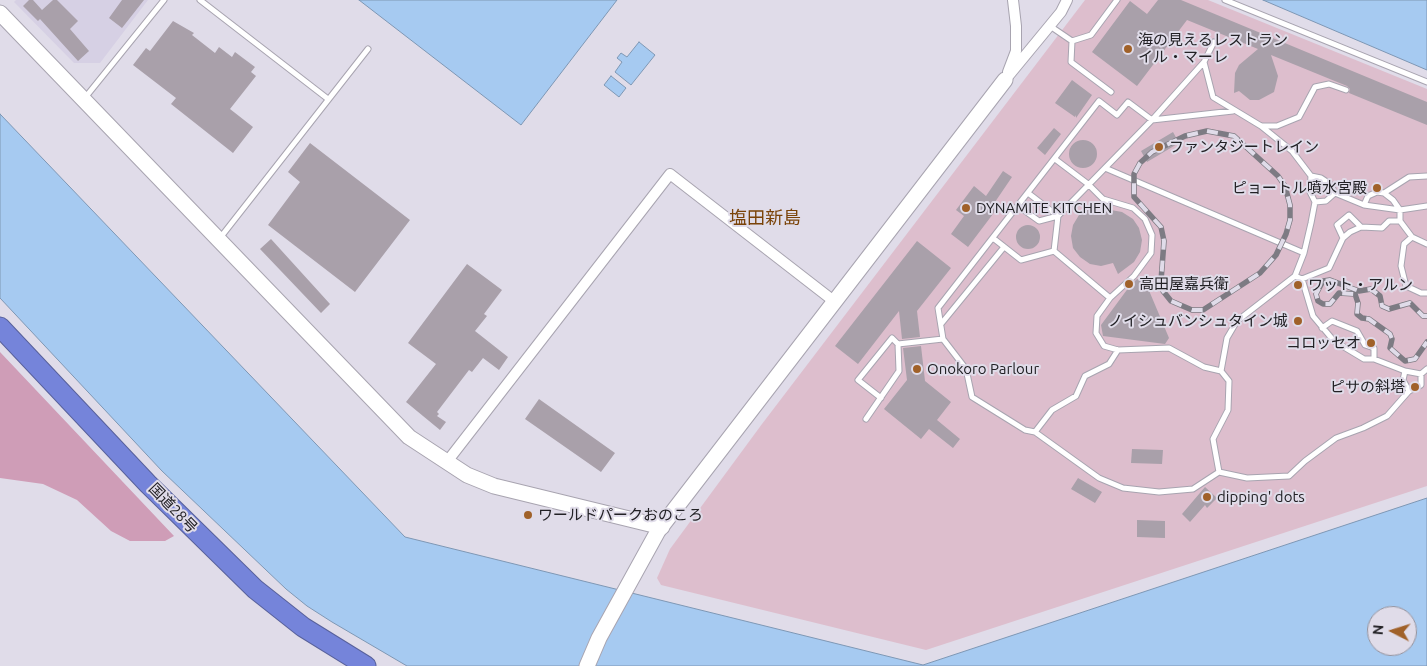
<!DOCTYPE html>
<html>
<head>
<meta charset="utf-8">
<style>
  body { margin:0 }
  #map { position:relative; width:1427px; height:666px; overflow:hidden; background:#e0dce9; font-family:Ubuntu,sans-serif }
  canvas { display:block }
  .north { position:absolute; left:1367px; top:606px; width:50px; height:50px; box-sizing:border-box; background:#e0dce9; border:1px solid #94919b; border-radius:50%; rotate:275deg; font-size:14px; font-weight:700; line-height:20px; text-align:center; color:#222125 }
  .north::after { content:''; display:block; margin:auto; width:18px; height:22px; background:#a06129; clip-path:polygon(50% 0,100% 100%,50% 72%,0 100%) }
</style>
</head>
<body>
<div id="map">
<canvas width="1427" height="666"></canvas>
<div class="north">N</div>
</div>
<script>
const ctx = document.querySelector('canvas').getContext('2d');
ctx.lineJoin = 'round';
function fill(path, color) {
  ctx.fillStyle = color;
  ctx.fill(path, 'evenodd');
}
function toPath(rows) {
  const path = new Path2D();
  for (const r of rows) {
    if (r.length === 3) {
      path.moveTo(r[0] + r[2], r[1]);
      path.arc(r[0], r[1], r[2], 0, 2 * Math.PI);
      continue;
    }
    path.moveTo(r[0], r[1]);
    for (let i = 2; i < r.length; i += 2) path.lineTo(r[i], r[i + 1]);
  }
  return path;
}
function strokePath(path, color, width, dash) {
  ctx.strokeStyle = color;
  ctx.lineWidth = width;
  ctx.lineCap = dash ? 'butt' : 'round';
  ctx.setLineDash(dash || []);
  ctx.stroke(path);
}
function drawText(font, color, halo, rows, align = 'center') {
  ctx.font = font + ' Ubuntu,"Noto Sans JP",sans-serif';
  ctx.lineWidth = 4;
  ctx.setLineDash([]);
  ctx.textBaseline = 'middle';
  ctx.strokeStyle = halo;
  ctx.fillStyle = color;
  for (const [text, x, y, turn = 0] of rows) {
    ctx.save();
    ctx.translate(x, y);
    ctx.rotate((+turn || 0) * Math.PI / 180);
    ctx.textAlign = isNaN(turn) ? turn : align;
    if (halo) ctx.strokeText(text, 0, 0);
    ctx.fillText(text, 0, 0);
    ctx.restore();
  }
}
const built = toPath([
  [16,0,148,0,100,63,74,63,14,2]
]);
const green = toPath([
  [1085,0,1208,0,1427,89,1427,486,926,650,661,585,657,578,670,549,762,424]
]);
const forest = toPath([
  [0,352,174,536,165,541,130,541,111,531,77,500,43,484,0,478]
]);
const water = toPath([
  [359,0,617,0,521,125,359,0],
  [1263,0,1427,0,1427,70,1263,0],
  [639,42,655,55,631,85,615,72,622,62,617,58,621,53,627,57,639,42],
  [611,76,626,88,619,97,604,85,611,76],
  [0,114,405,537,923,665,1427,498,1427,666,407,666,332,622,307,606,286,589,162,471,0,298,0,114],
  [1377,616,1407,616,1407,646,1377,646,1377,616]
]);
const building = toPath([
  [29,0,33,0,42,10,53,0,57,0,78,21,70,29,89,51,78,61,40,19,38,21,23,6],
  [122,0,144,0,122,28,109,18],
  [1158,0,1181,0,1427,102,1427,125,1349,93,1350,89,1347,86,1271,55,1278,76,1274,92,1259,100,1250,100,1239,91,1234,93,1235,73,1239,65,1258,49,1187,20,1137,86,1092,52,1130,1,1147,14],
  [173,21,194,33,192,35,215,53,219,47,232,57,235,52,255,67,251,72,256,76,230,109,253,127,233,153,171,104,176,98,133,65,146,48,150,51],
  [1072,80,1092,95,1076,118,1076,115,1075,117,1055,103],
  [1054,128,1061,134,1045,155,1037,148],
  [1173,132,1179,143,1147,162,1141,151],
  [1083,154,14],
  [310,143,410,220,355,292,268,225,300,182,288,172],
  [1003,171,1012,177,995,202,999,206,968,247,951,234,964,216,956,210,974,186,986,196],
  [1095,204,1099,213,1111,210,1122,212,1133,219,1139,228,1142,240,1140,252,1134,262,1118,274,1113,263,1101,266,1090,264,1080,257,1073,248,1071,236,1073,225,1079,215],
  [1028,237,12],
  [271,239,330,304,321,313,260,249],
  [917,241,951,268,917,311,920,337,902,339,899,311,858,364,835,346],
  [467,264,502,290,484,314,487,316,475,331,508,357,499,370,483,358,472,372,469,370,437,412,439,414,437,416,446,422,440,430,406,402,436,364,408,343],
  [1137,279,1145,281,1169,338,1165,344,1103,336,1101,325,1129,287],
  [921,346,925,381,951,402,937,420,960,439,953,448,929,429,921,439,884,409,907,380,903,348],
  [539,399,615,453,601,472,525,419],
  [1132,449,1163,450,1162,464,1131,463],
  [1078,478,1102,492,1095,503,1071,489],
  [1205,487,1217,498,1207,508,1205,505,1190,522,1182,514],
  [1137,520,1165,521,1165,538,1137,537]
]);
const lane = toPath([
  [200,0,328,99],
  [1225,0,1427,82],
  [1050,26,1072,41,1071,62,1111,92],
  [1072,41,1091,35,1117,0],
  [1204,62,1214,42],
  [84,99,164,0],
  [1262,126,1277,126,1299,117,1315,87,1329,84,1346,90],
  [1055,159,1088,184,1103,199,1133,208,1145,219,1152,235,1151,253,1134,276,1110,298],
  [1105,168,1304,253],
  [1028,193,1058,216],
  [1384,193,1393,200,1400,210,1400,221,1412,237,1427,244],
  [1315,202,1326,201,1335,193],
  [1364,205,1368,196,1377,192,1384,193,1409,177,1427,176],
  [1018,206,1039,221,1058,216],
  [1412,237,1404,244,1401,266,1406,286,1421,293,1427,293],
  [220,238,368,49],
  [993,238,1021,260,1054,251],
  [1343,238,1337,225,1349,215,1361,227],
  [1295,276,1302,279,1313,316,1334,341,1364,359,1374,359,1405,371,1421,374],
  [1302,279,1329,268,1343,238,1350,232,1361,227,1382,228,1389,221,1400,221],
  [941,324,1004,247],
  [1322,328,1332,321,1357,331,1365,345,1374,348,1374,359],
  [943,339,938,308,1099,101,1117,115,1128,102,1152,120,1233,111],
  [1221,371,1227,338,1237,321,1295,276,1304,253,1311,223,1315,202,1310,192,1311,176],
  [1405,371,1403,380,1409,391],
  [881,398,858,380,892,338,898,344],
  [866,419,899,371,898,344,943,339,966,369,972,397,1025,430,1035,432,1099,478,1123,488,1159,492,1193,489,1219,472,1247,478,1289,476,1305,461,1336,438,1363,428,1387,416,1409,391,1421,385,1421,374,1427,369],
  [1035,432,1052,410,1076,396,1085,376,1109,364,1118,350],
  [1219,472,1213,439,1228,410,1229,381,1221,371,1204,367,1169,348,1118,350,1104,346,1096,333,1097,316,1110,298,1054,251,1058,216,1152,120,1204,62,1213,97,1261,126,1292,151,1311,176,1321,178,1330,184,1335,193,1364,205,1400,210,1427,206]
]);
const street = toPath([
  [1008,72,1016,51,1016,26,1013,0],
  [1005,80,1061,12,1067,0],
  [446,463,670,174,835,302]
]);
const secondary = toPath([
  [0,13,409,437,467,475,494,486,662,527],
  [587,666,599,638,658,531,1005,80]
]);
const highway = toPath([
  [0,327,148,484,255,589,303,627,366,666]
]);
const rail = toPath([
  [1207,131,1234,136,1278,176,1285,186,1290,205,1290,220,1286,234,1276,255,1260,273,1203,310,1192,310,1171,301,1163,291,1161,281,1164,241,1161,227,1134,197,1134,174,1140,163,1152,152,1185,136,1207,131],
  [1427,316,1423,316,1410,303,1389,309,1382,306,1380,296,1371,289,1359,291,1330,280,1323,281,1316,294,1318,301,1323,304,1330,304,1339,293,1355,294,1358,303,1357,314,1362,318,1369,319,1390,334,1392,339,1390,348,1405,361,1415,359,1427,342]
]);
const markers = [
  [1128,49,5,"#a06129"],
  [1159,147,5,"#a06129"],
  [1377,188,5,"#a06129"],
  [966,208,5,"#a06129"],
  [1129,284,5,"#a06129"],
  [1298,285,5,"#a06129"],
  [1298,321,5,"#a06129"],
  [1371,343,5,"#a06129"],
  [917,369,5,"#a06129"],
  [1415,387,5,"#a06129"],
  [1207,497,5,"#a06129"],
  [528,515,5,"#a06129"]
];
const poiNames = [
  ["海の見えるレストラン",1138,40],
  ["イル・マーレ",1138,57],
  ["ファンタジートレイン",1169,147],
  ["ピョートル噴水宮殿",1367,188,"right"],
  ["DYNAMITE KITCHEN",976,208],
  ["高田屋嘉兵衛",1139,284],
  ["ワット・アルン",1308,285],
  ["ノイシュバンシュタイン城",1288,321,"right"],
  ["コロッセオ",1361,343,"right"],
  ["Onokoro Parlour",927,369],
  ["ピサの斜塔",1405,387,"right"],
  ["dipping' dots",1217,497],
  ["ワールドパークおのころ",538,515]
];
const streetNames = [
  ["国道28号",173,508,46]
];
const quarterNames = [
  ["塩田新島",765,218]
];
fill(built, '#d6d0e4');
fill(green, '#ddbecd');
fill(forest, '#cf9db7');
fill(water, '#a6caf1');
strokePath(water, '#7e97b4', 1);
fill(building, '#a9a0aa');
strokePath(lane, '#a8a4b0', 7);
strokePath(street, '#a8a4b0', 12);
strokePath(secondary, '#a8a4b0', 17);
strokePath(highway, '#58619b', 21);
strokePath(lane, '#fff', 5);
strokePath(street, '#fff', 10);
strokePath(secondary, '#fff', 15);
strokePath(highway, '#7584da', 19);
strokePath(rail, '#7d7b83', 5.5);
strokePath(rail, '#e0dce9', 4, [11]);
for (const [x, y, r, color] of markers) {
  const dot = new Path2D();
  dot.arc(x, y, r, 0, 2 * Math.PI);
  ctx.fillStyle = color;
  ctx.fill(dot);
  strokePath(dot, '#e0dce9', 2);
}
drawText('15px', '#222125', '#e0dce9', poiNames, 'left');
drawText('15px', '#222125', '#e0dce9', streetNames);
drawText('18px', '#7a4309', '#e0dce9', quarterNames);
</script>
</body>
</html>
